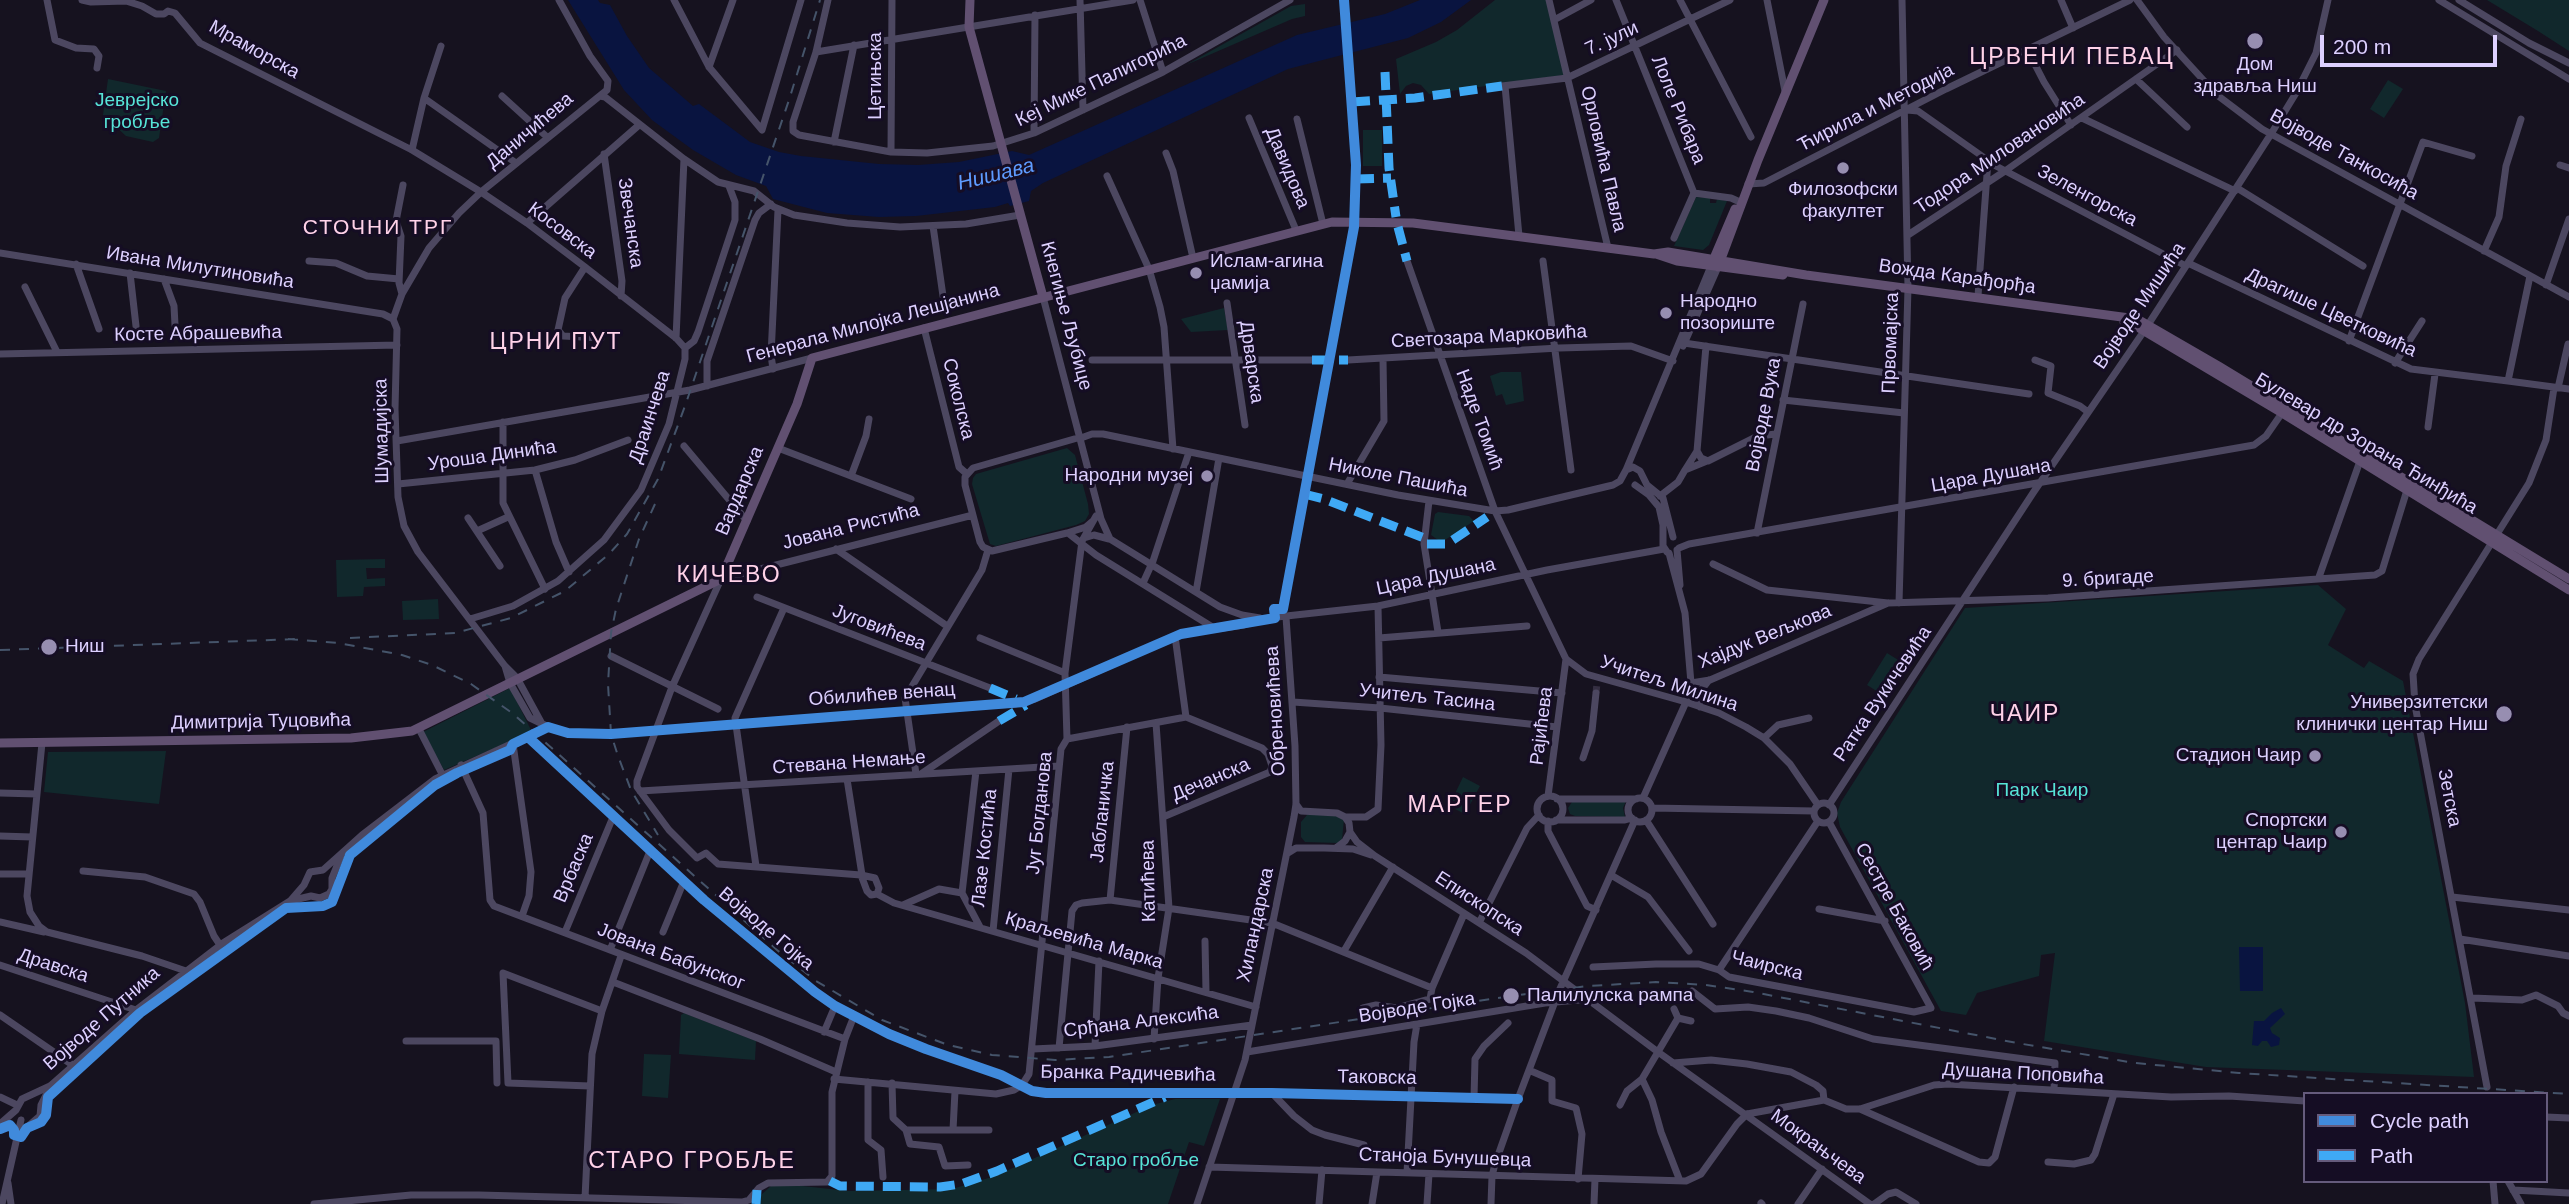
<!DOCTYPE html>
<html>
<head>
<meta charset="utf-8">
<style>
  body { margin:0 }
  #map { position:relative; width:2569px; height:1204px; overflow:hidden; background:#16121f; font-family:Arial,sans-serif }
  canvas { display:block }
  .legend { position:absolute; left:2303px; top:1092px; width:245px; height:91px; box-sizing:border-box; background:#150d24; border:2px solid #655b7c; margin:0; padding:9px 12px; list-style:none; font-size:21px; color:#ddd0ff }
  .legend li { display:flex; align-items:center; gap:14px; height:35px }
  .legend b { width:35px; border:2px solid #655b7c }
  .scale { position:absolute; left:2320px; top:35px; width:177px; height:32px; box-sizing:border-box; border:4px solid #ddd0ff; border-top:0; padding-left:9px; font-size:21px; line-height:24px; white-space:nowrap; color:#ddd0ff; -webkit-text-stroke:5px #150d24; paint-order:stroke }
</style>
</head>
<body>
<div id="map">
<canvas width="2569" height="1204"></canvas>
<ul class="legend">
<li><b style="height:9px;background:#408adc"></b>Cycle path</li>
<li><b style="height:9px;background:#3fa9f5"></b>Path</li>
</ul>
<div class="scale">200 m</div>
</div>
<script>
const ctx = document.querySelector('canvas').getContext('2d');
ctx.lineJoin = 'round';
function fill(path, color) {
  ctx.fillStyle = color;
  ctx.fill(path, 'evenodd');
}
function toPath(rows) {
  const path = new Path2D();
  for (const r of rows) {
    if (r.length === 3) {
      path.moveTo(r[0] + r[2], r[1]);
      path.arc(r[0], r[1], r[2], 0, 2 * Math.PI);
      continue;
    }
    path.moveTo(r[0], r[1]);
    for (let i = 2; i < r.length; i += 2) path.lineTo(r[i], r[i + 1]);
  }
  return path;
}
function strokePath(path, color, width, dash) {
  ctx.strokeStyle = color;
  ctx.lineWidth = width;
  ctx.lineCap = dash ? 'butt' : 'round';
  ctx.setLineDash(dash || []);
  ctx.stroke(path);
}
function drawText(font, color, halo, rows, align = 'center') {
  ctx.font = font + ' Arial,sans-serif';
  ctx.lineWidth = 6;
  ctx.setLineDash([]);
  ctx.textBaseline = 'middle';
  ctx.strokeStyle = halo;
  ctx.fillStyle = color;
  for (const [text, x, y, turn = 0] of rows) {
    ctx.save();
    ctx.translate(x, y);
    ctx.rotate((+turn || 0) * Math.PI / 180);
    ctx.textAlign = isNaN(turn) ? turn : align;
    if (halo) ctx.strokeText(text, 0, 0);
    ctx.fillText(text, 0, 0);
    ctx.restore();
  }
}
const green = toPath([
  [1495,0,1547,0,1565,75,1429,94,1421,85,1413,83,1406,86,1400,94,1396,59,1436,42,1457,30],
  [2487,0,2569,0,2569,51,2538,31],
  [1305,4,1305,16,1292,19,1186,65,1291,6],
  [108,79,166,91,159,138,153,142,126,136,103,115],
  [2388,80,2403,89,2384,118,2370,109],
  [1363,130,1382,130,1382,166,1363,166],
  [1696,197,1710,198,1710,203,1716,203,1717,199,1727,201,1709,245,1703,250,1674,246],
  [1224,308,1228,330,1191,332,1181,319],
  [1501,372,1521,372,1524,401,1506,405,1502,394,1496,396,1490,376],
  [1067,448,1075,455,1088,504,1089,514,1085,521,1076,525,996,546,990,544,972,484,973,478,976,474],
  [1438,512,1469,516,1474,521,1445,540,1438,540,1431,535,1435,514],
  [385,559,385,568,366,568,367,579,385,578,385,586,364,587,363,596,337,597,336,560],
  [2318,585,2346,609,2328,645,2364,668,2369,661,2403,681,2465,1003,2474,1077,2206,1067,2044,1041,2055,953,2041,955,2039,976,1977,993,1966,1015,1941,1011,1840,827,1837,813,1841,802,1965,608],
  [438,599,439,619,403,620,402,601],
  [1887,653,1903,663,1883,695,1867,685],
  [510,688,532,732,444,770,423,732],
  [166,751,159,804,44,792,48,752],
  [1463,777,1480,786,1465,814,1449,806],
  [1626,801,1623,808,1625,817,1575,816,1570,814,1568,808,1572,802],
  [1307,815,1337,815,1344,819,1342,840,1338,843,1305,842,1301,837,1301,822],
  [684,1013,756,1041,755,1060,679,1054,681,1015],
  [644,1054,671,1055,668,1098,642,1096],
  [1175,1099,1220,1099,1204,1146,1189,1142,1168,1204,760,1204,761,1195,771,1186,784,1184,849,1191,952,1189,995,1176,1152,1105]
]);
const water = toPath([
  [568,0,598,0,600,3,610,5,627,36,649,68,693,106,699,104,750,142,779,152,801,156,879,164,918,165,959,162,1012,151,1029,155,1297,35,1385,14,1420,0,1471,0,1441,22,1408,38,1288,69,1043,183,1031,191,1029,201,1010,206,1008,203,995,207,916,216,879,217,827,213,773,199,766,186,736,175,693,150,652,120,624,90],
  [2239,947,2263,947,2263,991,2240,991],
  [2281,1008,2285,1014,2270,1028,2272,1033,2280,1038,2279,1045,2271,1047,2267,1041,2262,1041,2258,1046,2252,1045,2254,1021,2264,1021,2272,1013]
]);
const minorTunnel = toPath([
  [1596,693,1597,683]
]);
const minor = toPath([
  [47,0,55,40,76,48,94,49,99,56,97,68],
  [82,0,91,2,126,1,142,6,156,14,164,14,168,11,175,13,200,43,412,150,481,192,527,223,585,267,676,338,685,348],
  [674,0,709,67,762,130,801,0],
  [828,0,816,52,793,122,793,131,799,135,891,152,927,153,993,146,1034,133,1163,72,1290,0],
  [1080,0,1083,110],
  [1140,0,1163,72],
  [1549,0,1608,248],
  [1616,0,1694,193],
  [1680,0,1751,137],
  [1767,0,1785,91],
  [2061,0,2073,28],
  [2137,0,2164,37,2217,95,2262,129,2569,297],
  [2439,0,2569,79],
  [2459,0,2529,43,2569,63],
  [1554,20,1591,0],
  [441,46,424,98,516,163],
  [2027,49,2044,82,2071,125],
  [816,52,1133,0],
  [709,67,733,0],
  [2136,79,2187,127],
  [1502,86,1567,78,1730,0],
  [1505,86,1519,236],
  [502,96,547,137],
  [600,96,605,97,684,159,718,182,754,191,774,207,794,215,847,223,900,227,966,224,1020,215],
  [1907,110,1918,111,1996,166,2186,266],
  [1249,118,1296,230],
  [2082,118,2235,191],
  [1297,119,1323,224],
  [1034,133,1035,15],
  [834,142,854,45],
  [412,150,424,98],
  [891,152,892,0],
  [1166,153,1173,171,1193,258],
  [604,154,622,281,621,296],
  [2560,165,2569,168],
  [1107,176,1149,269,1160,307,1164,327,1173,449],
  [1748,184,1764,183,1946,89,2130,0],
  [2237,188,2363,266],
  [1694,193,1731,198,1740,202],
  [527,223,639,125],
  [933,226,943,296],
  [1908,235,2005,171,2177,50],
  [1674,238,1694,193],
  [2484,251,2499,217,2506,166,2521,119],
  [0,253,383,314,393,319],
  [309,261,336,263,367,276,399,279],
  [1407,261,1495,511,1566,659,1586,674,1686,702,1719,713,1746,727,1764,738,1790,764,1818,805],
  [1543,261,1571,470],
  [2188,263,2411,369,2508,381,2530,276],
  [76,264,99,329],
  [585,267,565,298,558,330,563,336,601,338],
  [130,273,136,326],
  [164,279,174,306,175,325],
  [2546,285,2569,219],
  [25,287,57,352],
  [402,294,399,283,401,236,396,221,403,185],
  [1978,296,1988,161],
  [1043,297,1101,519,1110,539,1220,607,1242,615,1260,618],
  [1227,303,1245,425],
  [924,328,959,467,967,474],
  [676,338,684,159],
  [2349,341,2423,142,2472,156],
  [1684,343,2029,394],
  [1683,346,1718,267],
  [0,354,397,345],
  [1092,360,1312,360],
  [1348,360,1559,348,1631,346,1673,361],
  [2035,360,2051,366,2048,393,2080,406,2088,412],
  [2395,363,2422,321],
  [773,369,771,355,778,210],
  [2508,381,2569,389],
  [707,386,707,361,755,220,759,213,771,204],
  [2558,388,2568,344],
  [1783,400,1904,413],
  [503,422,503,503,545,589],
  [2428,427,2435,374],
  [1081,437,973,468,965,477,965,485,980,542,983,547,992,551,1067,533,1086,527,1093,521],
  [1081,438,1092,434,1103,434,1398,495,1495,511,1508,510,1613,485,1620,481,1626,470,1633,467,1640,471,1647,485,1663,498,1673,537],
  [397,441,690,390,812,358],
  [684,446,747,521],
  [778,448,911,499],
  [1697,451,1701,458,1708,461,1758,436,1776,434],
  [535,470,556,542,569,572],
  [1626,470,1711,266],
  [1685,470,1697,451,1706,346],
  [851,476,866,436,869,419],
  [398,484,535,470,575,460,628,440],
  [1347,484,1384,421,1383,359],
  [1635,485,1649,495,1659,507,1663,525,1663,546,1667,552],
  [1660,496,1678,482,1685,470,1707,461],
  [1429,501,1424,544,1438,632],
  [468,518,500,566],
  [477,531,508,517],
  [1068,533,1096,555,1214,628],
  [1757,533,1803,304],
  [1084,538,1094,535,1109,539],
  [1679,548,1689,544,2254,445,2266,436,2282,413],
  [836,549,947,626],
  [1677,550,1680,585],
  [1713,564,1767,590,1888,603,2048,598,2375,575,2382,571,2407,490],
  [2319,577,2360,461],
  [1143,583,1153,561,1189,452],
  [1196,592,1219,458],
  [757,597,990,688],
  [1899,603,1908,288,1902,0],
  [470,619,513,606,558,581,604,540,641,490,669,424,685,359,685,348,694,341,698,332,735,220,735,202,729,186],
  [1175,636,1186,717],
  [980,638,1065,673],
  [1379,638,1527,626],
  [611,656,718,709],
  [505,666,510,683,530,718,555,730,568,733,611,734,897,711,1015,704,1035,699,1181,634,1244,625,1268,618,1378,606,1547,570,1664,549],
  [1379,677,1562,693],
  [1691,683,1710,680,1888,603],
  [1293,702,1380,708,1557,727],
  [1700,707,1698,694,1709,680],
  [541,722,517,678,505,666,418,552,404,526,398,497,395,409,397,329,393,319,402,294,429,248,459,213,481,192,607,90,608,81,590,56,559,0],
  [419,729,442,774],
  [528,737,704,900,815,992,835,1006,889,1034,926,1049,1001,1075,1032,1091,1046,1093,1272,1093,1518,1099],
  [1764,738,1778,725,1809,718],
  [1067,739,1186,717,1262,748,1268,754,1272,766,1270,772,1163,817],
  [42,743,27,896,30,912,39,926,47,932,142,956,186,971],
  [513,744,531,872,529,896,522,916],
  [1583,758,1592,731,1596,693],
  [461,765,483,813,490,900,494,906,845,1039],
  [916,774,905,698,982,570,988,550],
  [921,774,999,721],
  [847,779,862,875],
  [640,791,1059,766],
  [0,793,37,794],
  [1548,796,1566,659],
  [1550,809,13],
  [1643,798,1686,702,1691,683,1685,613,1669,553],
  [1640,810,12],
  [1557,799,1636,799],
  [1824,813,10],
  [1296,804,1301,811,1337,813,1345,817,1349,823,1350,832,1345,841,1336,848],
  [1829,805,2033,493,2144,331,2271,134,2296,93,2316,53,2328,0],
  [1652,808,1814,811],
  [1345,817,1366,817,1378,809,1381,745,1378,606],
  [1556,820,1625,820,1632,818],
  [1646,820,1713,924],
  [1548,821,1548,831,1587,906,1596,910],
  [1350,832,1357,842,1375,856,1526,953,1658,1052,1870,1204],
  [0,836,32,837],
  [1288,853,1296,848,1324,848,1353,849,1371,855],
  [756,866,735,718,784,608],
  [83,871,145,877,194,894,200,902,214,936,220,945],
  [0,874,28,874],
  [861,875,718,864,706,853,697,858,669,830,637,787,637,781,672,687,721,579,973,515],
  [1611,875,1648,897,1689,951],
  [962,893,976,771],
  [877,894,879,888,875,878,861,875,867,891,871,895,877,894,894,903,1256,1007],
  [2452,897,2569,910],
  [291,900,304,885,310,872,323,870,362,835,435,779,548,727],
  [1110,900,1127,727],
  [903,905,939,889,962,893,980,927],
  [1819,909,1885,921],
  [0,922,44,932],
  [1479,923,1527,828,1539,815],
  [993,931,1009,769],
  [565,932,613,817],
  [663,932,684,881],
  [2460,939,2569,956],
  [1205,941,1206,992],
  [610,950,650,851],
  [1344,951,1393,867],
  [0,965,136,1010],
  [1593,967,1656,964,1699,964,1719,970,1729,977,1914,1012,1931,1008,1829,822],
  [1719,970,1818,821],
  [613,982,760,1039,836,1072],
  [1692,991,1715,1009,1748,1007,1776,1011,1809,1018,1873,1039,2055,1063,2054,1090],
  [2472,998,2522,1000,2536,995,2558,1006,2563,1013,2569,1016],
  [1363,1008,1376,1005,1397,1008,1430,999,1432,988,1464,914],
  [0,1015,74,1066],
  [1678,1018,1691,1021],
  [824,1032,835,1006],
  [1154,1039,1158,978,1169,908,1156,723],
  [406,1041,496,1041,497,1083],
  [1095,1046,1099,961],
  [1059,1048,1072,911,1076,905,1082,903,1110,900,1272,923,1432,988],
  [1033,1049,1095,1046,1252,1025],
  [1247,1052,1545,1003,1578,1000,1588,1001],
  [1673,1063,1711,1060,1747,1064,1791,1072,1816,1085,1823,1091,1824,1100],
  [1531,1071,1552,1080,1552,1101,1576,1108,1582,1134,1578,1179],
  [834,1079,996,1094,1014,1090,1022,1085,1029,1074,1061,749,1067,739,1065,673,1082,541,1096,516],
  [1642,1079,1652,1100,1661,1132,1680,1181],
  [868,1082,868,1140,881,1150,883,1177],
  [892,1083,893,1118,906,1130,910,1144,939,1147,945,1166,968,1165],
  [590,1086,508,1083,503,973,602,1011],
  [2487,1087,2415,705,2413,674,2419,659,2529,483,2546,440,2554,388],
  [1272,1093,1294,1116,1312,1130,1325,1135,1364,1145],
  [0,1097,17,1105],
  [1474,1098,1475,1059,1484,1046,1508,1023],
  [1620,1105,1627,1091,1642,1079,1678,1018,1674,1009],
  [1860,1109,1979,1162,1989,1163,1995,1157,2014,1087],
  [1747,1114,1824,1100,1846,1109,1860,1109,1934,1085,1948,1084,2171,1097,2229,1096,2305,1101],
  [2546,1117,2569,1118],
  [0,1124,16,1110,22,1099,50,1086,136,1010,223,943,290,901,311,896,320,898,329,894,332,889,332,878,341,856],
  [906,1130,989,1130],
  [953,1130,955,1091],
  [18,1135,40,1116,41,1105,50,1087],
  [2048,1162,2074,1164,2091,1160,2095,1154,2114,1094],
  [1209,1167,1686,1181,1701,1174,1737,1124,1747,1114],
  [1407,1173,1414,1042,1417,1024],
  [2493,1181,2495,1204],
  [2508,1181,2521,1204],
  [8,1183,11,1204],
  [2513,1190,2569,1193],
  [585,1198,592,1054,602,1011,621,956],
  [1761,1203,1762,1204],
  [2,1204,21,1120],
  [314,1204,411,1195,479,1195,742,1202,749,1200,759,1188,768,1183,827,1182,832,1176,832,1092,845,1039,854,1016],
  [1197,1204,1245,1060,1294,817,1296,804,1295,746,1286,617],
  [1319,1204,1322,1170],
  [1372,1204,1377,1172],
  [1427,1204,1429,1174],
  [1491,1204,1492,1176,1495,1164,1518,1099,1559,991,1635,820],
  [1594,1204,1595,1179],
  [1798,1204,1822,1169],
  [1874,1204,1888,1194,1896,1192,1916,1204]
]);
const major = toPath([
  [970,0,969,27,1043,297],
  [1656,254,1677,261,1783,275],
  [1712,263,1735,209],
  [1718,267,1758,160,1824,0],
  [2124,322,2134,325,2282,413,2569,590],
  [0,743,351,738,412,731,721,579,797,404,812,358,1332,222,1413,223,1654,254,1668,252,1806,275,2137,319,2220,367,2569,579]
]);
const rail = toPath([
  [655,504,639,539,616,609,611,633,608,684,611,734,618,756,631,790,658,835],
  [350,638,455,633,511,618,565,591,609,554,627,534,658,479,685,406,789,100,820,0],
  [288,639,338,643,402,655,432,665,471,684,512,713,536,734,777,950,816,981,882,1020,948,1045,992,1055,1055,1060,1109,1057,1511,996,1588,986,1656,982,1706,985,1753,992,2017,1043,2135,1063,2239,1073,2569,1094],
  [0,650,297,639]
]);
const quiet = toPath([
  [1385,72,1389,168,1396,217],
  [1352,102,1415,98,1502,86],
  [1356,179,1391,178],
  [1398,227,1407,261],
  [1312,360,1348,360],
  [1304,494,1324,499,1424,538],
  [1427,544,1447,544,1487,517],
  [990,688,1016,699],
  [999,721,1026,705],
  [830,1181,840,1186,940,1187,961,1184,997,1171,1165,1097],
  [756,1204,757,1190]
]);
const cycleway = toPath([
  [528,737,704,900,815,992,835,1006,889,1034,926,1049,1001,1075,1032,1091,1046,1093,1272,1093,1518,1099],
  [0,1129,10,1125,14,1130,14,1135,21,1137,27,1128,41,1122,46,1115,48,1097,140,1013,286,908,323,906,332,902,350,855,435,785,457,773,510,750,513,744,548,727,568,733,611,734,1024,702,1181,634,1275,618,1274,609,1283,609,1354,227,1356,165,1344,0]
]);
const markers = [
  [2255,41,9,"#978eb1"],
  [1843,168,7,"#978eb1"],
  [1196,273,7,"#978eb1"],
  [1666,313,7,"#978eb1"],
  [1207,476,7,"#978eb1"],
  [49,647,9,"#978eb1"],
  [2504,714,9,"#978eb1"],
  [2315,756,7,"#978eb1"],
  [2341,832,7,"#978eb1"],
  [1511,996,9,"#978eb1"]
];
const streetNames = [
  ["7. јули",1612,39,-25],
  ["Мраморска",254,50,29],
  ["Цетињска",876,76,-90],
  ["Кеј Мике Палигорића",1101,81,-26],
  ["Ћирила и Методија",1876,108,-27],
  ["Лоле Рибара",1678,110,68],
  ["Даничићева",530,131,-40],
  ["Тодора Миловановића",2000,154,-34],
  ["Војводе Танкосића",2344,155,29],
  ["Орловића Павла",1603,159,77],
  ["Давидова",1287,168,67],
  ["Зеленгорска",2087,196,28],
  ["Звечанска",630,223,82],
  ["Косовска",562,231,37],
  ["Ивана Милутиновића",200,268,9],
  ["Вожда Карађорђа",1957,277,8],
  ["Војводе Мишића",2140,306,-56],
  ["Драгише Цветковића",2331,313,25],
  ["Кнегиње Љубице",1066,316,75],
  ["Генерала Милојка Лешјанина",873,324,-15],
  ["Косте Абрашевића",198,334,-1],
  ["Светозара Марковића",1489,337,-3],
  ["Првомајска",1891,343,-88],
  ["Дрварска",1251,362,82],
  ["Соколска",958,399,76],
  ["Војводе Вука",1764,415,-79],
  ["Драинчева",650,417,-72],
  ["Наде Томић",1479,420,70],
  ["Шумадијска",382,431,-91],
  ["Булевар др Зорана Ђинђића",2366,444,31],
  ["Уроша Динића",492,456,-8],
  ["Цара Душана",1991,476,-10],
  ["Николе Пашића",1398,478,11],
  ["Вардарска",740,491,-67],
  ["Јована Ристића",851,527,-14],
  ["Цара Душана",1436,577,-12],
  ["9. бригаде",2108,579,-3],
  ["Југовићева",879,628,21],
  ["Хајдук Вељкова",1765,637,-22],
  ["Учитељ Милина",1669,684,18],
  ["Ратка Вукичевића",1883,694,-56],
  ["Обилићев венац",882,695,-4],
  ["Учитељ Тасина",1427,698,6],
  ["Обреновићева",1276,711,-93],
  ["Димитрија Туцовића",261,722,-1],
  ["Рајићева",1542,726,-83],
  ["Стевана Немање",849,763,-4],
  ["Дечанска",1211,780,-23],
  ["Зетска",2449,798,79],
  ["Јабланичка",1103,812,-84],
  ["Југ Богданова",1040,813,-84],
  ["Лазе Костића",985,848,-84],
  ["Врбаска",574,868,-67],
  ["Катићева",1149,881,-91],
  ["Епископска",1479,904,33],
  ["Сестре Баковић",1894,907,61],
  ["Хиландарска",1256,925,-78],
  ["Војводе Гојка",766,929,40],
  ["Краљевића Марка",1084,941,16],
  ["Јована Бабунског",671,957,21],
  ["Дравска",53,966,18],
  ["Чаирска",1767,966,14],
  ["Војводе Гојка",1417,1008,-9],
  ["Војводе Путника",102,1019,-41],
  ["Срђана Алексића",1141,1022,-7],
  ["Бранка Радичевића",1128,1074,1],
  ["Душана Поповића",2023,1074,3],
  ["Таковска",1377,1078,1],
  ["Мокрањчева",1818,1147,36],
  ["Станоја Бунушевца",1445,1158,2]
];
const poiNames = [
  ["Дом",2255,65,"center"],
  ["здравља Ниш",2255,87,"center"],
  ["Филозофски",1843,190,"center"],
  ["факултет",1843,212,"center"],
  ["Ислам-агина",1210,262],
  ["џамија",1210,284],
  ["Народно",1680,302],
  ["позориште",1680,324],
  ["Народни музеј",1193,476,"right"],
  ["Ниш",65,647],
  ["Универзитетски",2488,703,"right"],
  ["клинички центар Ниш",2488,725,"right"],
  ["Стадион Чаир",2301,756,"right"],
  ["Спортски",2327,821,"right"],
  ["центар Чаир",2327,843,"right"],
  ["Палилулска рампа",1527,996]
];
const parkNames = [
  ["Јеврејско",137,101],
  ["гробље",137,123],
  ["Парк Чаир",2042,791],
  ["Старо гробље",1136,1161]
];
const waterNames = [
  ["Нишава",996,175,-14]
];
const neighbourhoodNames = [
  ["СТОЧНИ ТРГ",378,228]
];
const quarterNames = [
  ["ЦРВЕНИ ПЕВАЦ",2072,58],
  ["ЦРНИ ПУТ",556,343],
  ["КИЧЕВО",729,576],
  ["ЧАИР",2025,715],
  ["МАРГЕР",1460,806],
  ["СТАРО ГРОБЉЕ",692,1162]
];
fill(green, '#11282c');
fill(water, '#091440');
strokePath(minorTunnel, '#342e41', 7, [7, 3.5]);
strokePath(minor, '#4c4760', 7);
strokePath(major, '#615071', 9);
strokePath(rail, '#45546a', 2, [10, 9]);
strokePath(quiet, '#3fa9f5', 9, [18, 9]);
strokePath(cycleway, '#408adc', 10);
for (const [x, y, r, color] of markers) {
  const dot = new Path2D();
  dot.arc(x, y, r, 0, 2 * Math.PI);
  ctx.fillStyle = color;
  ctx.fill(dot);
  strokePath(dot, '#150d24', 2.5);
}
drawText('19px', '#ddd0ff', '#150d24', streetNames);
drawText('19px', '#ddd0ff', '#150d24', poiNames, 'left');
drawText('19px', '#57e4d8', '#150d24', parkNames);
drawText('italic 21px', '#5e9bff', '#150d24', waterNames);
ctx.letterSpacing = '2px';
drawText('21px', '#ffd2e8', '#150d24', neighbourhoodNames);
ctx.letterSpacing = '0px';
ctx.letterSpacing = '2px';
drawText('23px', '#ffd2e8', '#150d24', quarterNames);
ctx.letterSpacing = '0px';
</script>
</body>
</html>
